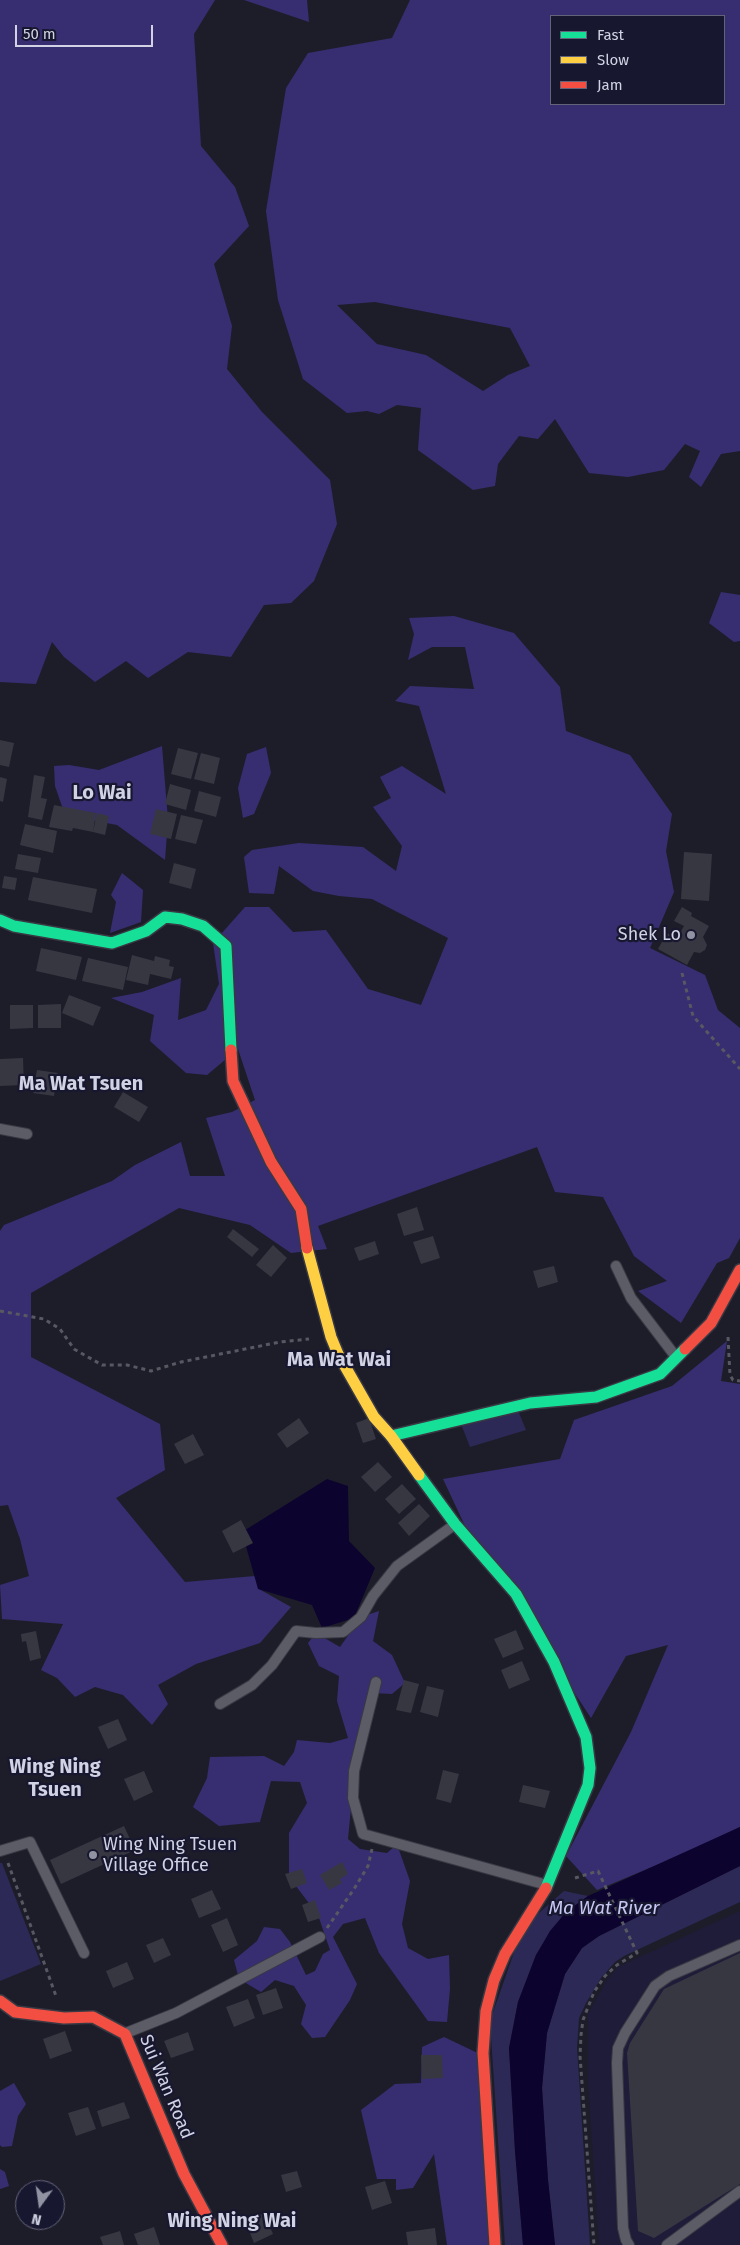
<!DOCTYPE html>
<html>
<head>
<meta charset="utf-8">
<style>
  body { margin:0 }
  #map { position:relative; width:740px; height:2245px; overflow:hidden; background:#1d1d2a; font-family:"Fira Sans",sans-serif }
  canvas { display:block }
  .legend { position:absolute; left:550px; top:15px; width:175px; height:90px; box-sizing:border-box; background:#181730; border:1px solid #626278; margin:0; padding:6px 9px; list-style:none; font-size:15px; color:#d1d2e3 }
  .legend li { display:flex; align-items:center; gap:10px; height:25px }
  .legend b { width:25px; border:1px solid #626278 }
  .north { position:absolute; left:15px; top:2180px; width:50px; height:50px; box-sizing:border-box; background:#181730; border:1px solid #626278; border-radius:50%; rotate:194deg; font-size:14px; font-weight:700; line-height:20px; text-align:center; color:#d1d2e3 }
  .north::after { content:''; display:block; margin:auto; width:18px; height:22px; background:#9293a2; clip-path:polygon(50% 0,100% 100%,50% 72%,0 100%) }
  .scale { position:absolute; left:15px; top:25px; width:138px; height:22px; box-sizing:border-box; border:2px solid #d1d2e3; border-top:0; padding-left:6px; font-size:15px; line-height:18px; white-space:nowrap; color:#d1d2e3; -webkit-text-stroke:4px #181730; paint-order:stroke }
</style>
</head>
<body>
<div id="map">
<canvas width="740" height="2245"></canvas>
<ul class="legend">
<li><b style="height:6px;background:#16e098"></b>Fast</li>
<li><b style="height:6px;background:#ffcf43"></b>Slow</li>
<li><b style="height:6px;background:#f24e42"></b>Jam</li>
</ul>
<div class="north">N</div>
<div class="scale">50 m</div>
</div>
<script>
const ctx = document.querySelector('canvas').getContext('2d');
ctx.lineJoin = 'round';
function fill(path, color) {
  ctx.fillStyle = color;
  ctx.fill(path, 'evenodd');
}
function toPath(rows) {
  const path = new Path2D();
  for (const r of rows) {
    path.moveTo(r[0], r[1]);
    for (let i = 2; i < r.length; i += 2) path.lineTo(r[i], r[i + 1]);
  }
  return path;
}
function strokePath(path, color, width, dash) {
  ctx.strokeStyle = color;
  ctx.lineWidth = width;
  ctx.lineCap = dash ? 'butt' : 'round';
  ctx.setLineDash(dash || []);
  ctx.stroke(path);
}
function drawText(font, color, halo, rows, align = 'center') {
  ctx.font = font + ' "Fira Sans",sans-serif';
  ctx.lineWidth = 4.5;
  ctx.setLineDash([]);
  ctx.textBaseline = 'middle';
  ctx.strokeStyle = halo;
  ctx.fillStyle = color;
  for (const [text, x, y, turn = 0] of rows) {
    ctx.save();
    ctx.translate(x, y);
    ctx.rotate((+turn || 0) * Math.PI / 180);
    ctx.textAlign = isNaN(turn) ? turn : align;
    if (halo) ctx.strokeText(text, 0, 0);
    ctx.fillText(text, 0, 0);
    ctx.restore();
  }
}
const built = toPath([
  [740,1911,740,2245,599,2245,588,2083,588,2014,607,1980,618,1967]
]);
const green = toPath([
  [517,1408,526,1430,470,1447,461,1424],
  [0,1863,2,1863,41,1964,0,1981],
  [740,1866,740,1902,624,1956,615,1962,601,1978,586,2003,579,2018,577,2048,590,2245,555,2245,548,2180,542,2088,547,2033,565,1974,582,1948,599,1936],
  [564,1891,588,1896,566,1912,536,1955,518,2002,509,2048,515,2151,523,2245,505,2245,490,2021,523,1927]
]);
const forest = toPath([
  [0,0,215,0,194,34,201,146,235,187,249,226,214,264,232,326,227,369,262,412,330,480,337,524,314,581,291,603,264,605,231,657,188,652,148,678,126,661,95,682,64,657,52,642,36,684,0,682],
  [244,0,307,0,309,22],
  [410,0,740,0,740,451,721,454,701,487,689,477,700,451,685,444,664,470,628,477,589,473,555,419,538,439,519,436,498,464,495,486,473,490,418,450,421,408,397,405,379,414,367,411,347,413,303,379,278,300,266,211,286,88,308,53,392,38],
  [551,16,724,16,724,104,551,104],
  [375,302,510,328,530,366,508,375,483,391,426,355,377,344,337,305],
  [721,592,740,595,740,641,734,642,709,623],
  [454,616,514,633,560,687,566,731,630,755,672,814,666,851,674,892,650,948,705,975,718,1010,740,1028,740,1238,729,1258,717,1263,681,1323,638,1291,667,1281,634,1256,603,1197,555,1192,537,1147,318,1226,327,1249,291,1253,250,1225,179,1208,31,1293,31,1357,160,1424,165,1470,116,1498,185,1582,255,1576,259,1589,291,1607,260,1643,196,1664,158,1685,168,1704,152,1725,123,1695,95,1687,75,1697,57,1678,41,1670,63,1624,2,1619,0,1585,29,1576,20,1539,8,1505,0,1506,0,1231,4,1225,112,1181,135,1165,181,1142,190,1176,225,1176,206,1118,232,1112,255,1100,238,1049,207,1075,186,1073,150,1041,154,1015,111,998,142,992,181,978,178,1020,206,1010,219,984,213,943,245,907,269,907,293,932,326,930,368,989,421,1005,448,938,372,899,339,896,313,891,279,866,274,894,249,893,244,857,252,850,299,843,363,847,396,871,402,846,373,807,391,798,380,777,402,766,446,794,419,706,395,701,410,686,474,689,465,647,432,647,408,660,414,634,409,618],
  [162,746,168,820,165,860,117,825,65,815,55,786,54,766,69,765,99,770],
  [266,747,271,773,254,814,243,818,238,788,247,754],
  [122,873,143,890,141,922,110,933,116,902,111,895],
  [727,1341,721,1381,740,1384,740,1827,683,1854,597,1890,566,1856,631,1732,668,1645,626,1656,591,1718,466,1528,443,1479,560,1459,574,1420,672,1386],
  [379,1611,373,1641,392,1655,405,1683,392,1694,374,1693,354,1777,348,1839,360,1849,387,1853,396,1845,399,1850,410,1881,402,1924,408,1948,428,1959,449,1955,450,1989,447,2022,428,2021,379,1953,365,1918,343,1924,333,1937,357,1984,350,2000,325,2037,312,2038,301,2024,306,2005,294,1986,275,1980,261,1992,239,1979,234,1960,257,1941,264,1927,280,1929,290,1942,306,1975,315,1971,323,1954,330,1950,318,1915,289,1877,289,1833,307,1803,300,1782,271,1781,260,1822,219,1826,193,1807,207,1778,210,1757,264,1756,284,1766,294,1752,297,1740,330,1743,348,1738,337,1701,339,1676,319,1666,308,1643,316,1633,340,1647,361,1617],
  [444,2037,486,2057,500,2245,447,2245,434,2154,413,2188,396,2190,396,2179,377,2179,361,2110,395,2084,421,2083,422,2047],
  [14,2083,26,2104,18,2116,12,2146,2,2147,0,2145,0,2091],
  [0,2169,5,2172,9,2186,0,2189]
]);
const water = toPath([
  [327,1479,348,1486,349,1541,375,1568,354,1618,322,1628,312,1605,258,1589,242,1532],
  [740,1827,740,1866,599,1936,582,1948,565,1974,547,2033,542,2088,548,2180,555,2245,523,2245,515,2151,509,2048,518,2002,536,1955,550,1931,566,1912,588,1896]
]);
const building = toPath([
  [0,740,14,743,9,767,0,765],
  [178,748,198,753,191,779,171,774],
  [201,753,220,758,214,784,194,779],
  [34,775,45,777,41,798,47,799,42,820,28,817],
  [0,777,7,779,3,802,0,801],
  [170,784,191,790,186,810,165,804],
  [199,791,221,797,216,817,194,811],
  [54,805,96,813,93,832,73,828,72,831,49,827],
  [156,809,177,814,171,839,150,834],
  [97,813,109,816,105,835,93,832],
  [181,815,203,820,196,844,175,839],
  [25,824,57,831,53,853,20,845],
  [684,852,712,854,709,901,681,899],
  [18,854,41,858,38,873,15,869],
  [174,863,196,869,191,889,169,883],
  [4,876,17,878,15,890,2,888],
  [33,877,97,889,92,913,28,900],
  [682,907,692,913,691,916,709,926,703,937,707,945,705,950,700,953,694,952,687,965,658,949,667,933,677,938,684,926,674,921],
  [41,948,82,957,76,980,36,971],
  [132,955,154,961,155,956,170,960,169,966,174,967,171,979,150,974,148,985,126,980],
  [88,958,128,967,123,990,82,981],
  [69,995,101,1007,93,1026,62,1013],
  [61,1004,61,1028,38,1028,38,1005],
  [10,1005,33,1005,33,1028,10,1029],
  [23,1058,24,1085,0,1086,0,1059],
  [37,1070,58,1073,54,1096,33,1093],
  [123,1092,148,1107,139,1122,114,1107],
  [417,1207,424,1230,404,1236,397,1214],
  [233,1229,259,1249,252,1257,227,1237],
  [433,1236,440,1258,421,1264,413,1242],
  [375,1241,379,1254,359,1261,354,1248],
  [273,1245,287,1258,271,1277,256,1265],
  [554,1266,558,1282,538,1288,533,1271],
  [299,1418,309,1433,287,1448,277,1434],
  [369,1418,376,1439,363,1443,356,1423],
  [193,1434,204,1455,185,1464,174,1444],
  [378,1462,392,1477,375,1492,361,1477],
  [402,1484,416,1499,399,1514,385,1499],
  [419,1504,430,1516,409,1536,398,1523],
  [241,1520,253,1543,233,1553,222,1531],
  [516,1630,524,1649,503,1658,494,1639],
  [36,1631,41,1658,30,1661,26,1641,22,1642,21,1634],
  [522,1661,530,1680,509,1689,501,1670],
  [404,1680,419,1684,411,1713,396,1710],
  [427,1686,444,1690,438,1717,420,1712],
  [118,1719,127,1740,108,1749,98,1727],
  [443,1770,459,1774,451,1803,436,1799],
  [144,1771,153,1792,134,1801,124,1779],
  [523,1785,550,1791,545,1808,519,1802],
  [124,1826,135,1850,61,1884,50,1860],
  [342,1862,348,1874,340,1879,342,1883,329,1890,320,1875],
  [302,1869,307,1883,291,1889,285,1874],
  [212,1890,221,1909,199,1918,191,1899],
  [315,1900,321,1918,308,1922,302,1905],
  [227,1918,238,1945,223,1952,211,1925],
  [163,1938,171,1955,154,1963,146,1945],
  [740,1953,740,2184,654,2238,638,2231,627,2053,630,2043,664,1989],
  [127,1962,134,1979,113,1988,106,1971],
  [276,1988,283,2008,263,2015,256,1995],
  [248,1999,255,2018,234,2027,226,2007],
  [65,2031,72,2051,50,2059,43,2039],
  [188,2032,194,2050,171,2058,164,2041],
  [421,2055,442,2055,443,2078,422,2079],
  [124,2102,130,2118,102,2127,97,2111],
  [88,2107,96,2129,76,2136,68,2113],
  [297,2171,302,2187,286,2192,281,2175],
  [385,2181,392,2203,372,2210,365,2187],
  [264,2213,273,2234,254,2243,245,2221],
  [154,2227,160,2245,138,2245,134,2234],
  [435,2228,437,2245,408,2245,406,2232],
  [120,2231,124,2245,103,2245,100,2237]
]);
const path = toPath([
  [682,973,693,1016,740,1069],
  [0,1311,44,1319,60,1329,74,1349,102,1365,127,1365,151,1371,181,1362,280,1342,309,1339],
  [728,1337,730,1375,733,1380,740,1381],
  [8,1863,56,1996],
  [575,1878,598,1871,637,1953,617,1965,605,1976,594,1992,583,2020,581,2035,580,2056,594,2245],
  [327,1928,354,1889,368,1866,372,1849]
]);
const lane = toPath([
  [0,1129,27,1134],
  [616,1266,631,1298,676,1357],
  [376,1682,354,1771,353,1798,363,1834,547,1885],
  [220,1704,252,1685,272,1665,296,1631,316,1633,343,1632,361,1617,373,1596,397,1566,454,1525],
  [0,1851,30,1842,84,1953],
  [126,2033,176,2013,320,1937],
  [629,2245,626,2240,623,2228,617,2063,618,2048,625,2033,655,1986,669,1976,740,1945],
  [667,2245,740,2191]
]);
const fast = toPath([
  [0,920,14,926,112,943,146,931,165,917,182,919,203,926,226,946,231,1050],
  [391,1436,530,1403,596,1397,660,1374,685,1349],
  [419,1475,455,1524,516,1594,554,1662,586,1737,590,1768,588,1785,546,1888]
]);
const slow = toPath([
  [307,1248,331,1337,338,1354,374,1417,391,1436,419,1475]
]);
const jam = toPath([
  [231,1050,233,1081,271,1162,301,1209,307,1248],
  [685,1349,711,1323,740,1270],
  [0,2001,15,2012,64,2018,93,2017,125,2034,184,2174,222,2245],
  [495,2245,483,2053,486,2011,494,1980,505,1954,546,1888]
]);
const markers = [
  [691,935,5,"#9293a2"],
  [93,1855,5,"#9293a2"]
];
const poiNames = [
  ["Shek Lo",681,935],
  ["Wing Ning Tsuen",103,1845,"left"],
  ["Village Office",103,1866,"left"]
];
const streetNames = [
  ["Sui Wan Road",166,2087,67]
];
const waterNames = [
  ["Ma Wat River",604,1909]
];
const quarterNames = [
  ["Lo Wai",102,793],
  ["Ma Wat Tsuen",81,1084],
  ["Ma Wat Wai",339,1360],
  ["Wing Ning",55,1767],
  ["Tsuen",55,1790],
  ["Wing Ning Wai",232,2221]
];
fill(built, '#1e1c39');
fill(green, '#2d2957');
fill(forest, '#372e71');
fill(water, '#0d032f');
fill(building, '#373742');
strokePath(lane, '#393944', 12);
strokePath(fast, '#393944', 14);
strokePath(slow, '#393944', 14);
strokePath(jam, '#393944', 14);
strokePath(path, '#585863', 3, [4, 4]);
strokePath(lane, '#5c5c66', 10);
strokePath(fast, '#16e098', 11);
strokePath(slow, '#ffcf43', 11);
strokePath(jam, '#f24e42', 11);
for (const [x, y, r, color] of markers) {
  const dot = new Path2D();
  dot.arc(x, y, r, 0, 2 * Math.PI);
  ctx.fillStyle = color;
  ctx.fill(dot);
  strokePath(dot, '#181730', 2);
}
drawText('18px', '#d1d2e3', '#181730', poiNames, 'right');
drawText('18px', '#d1d2e3', '#181730', streetNames);
drawText('italic 19px', '#c6c7f3', '#181730', waterNames);
drawText('bold 20px', '#d1d2e3', '#181730', quarterNames);
</script>
</body>
</html>
